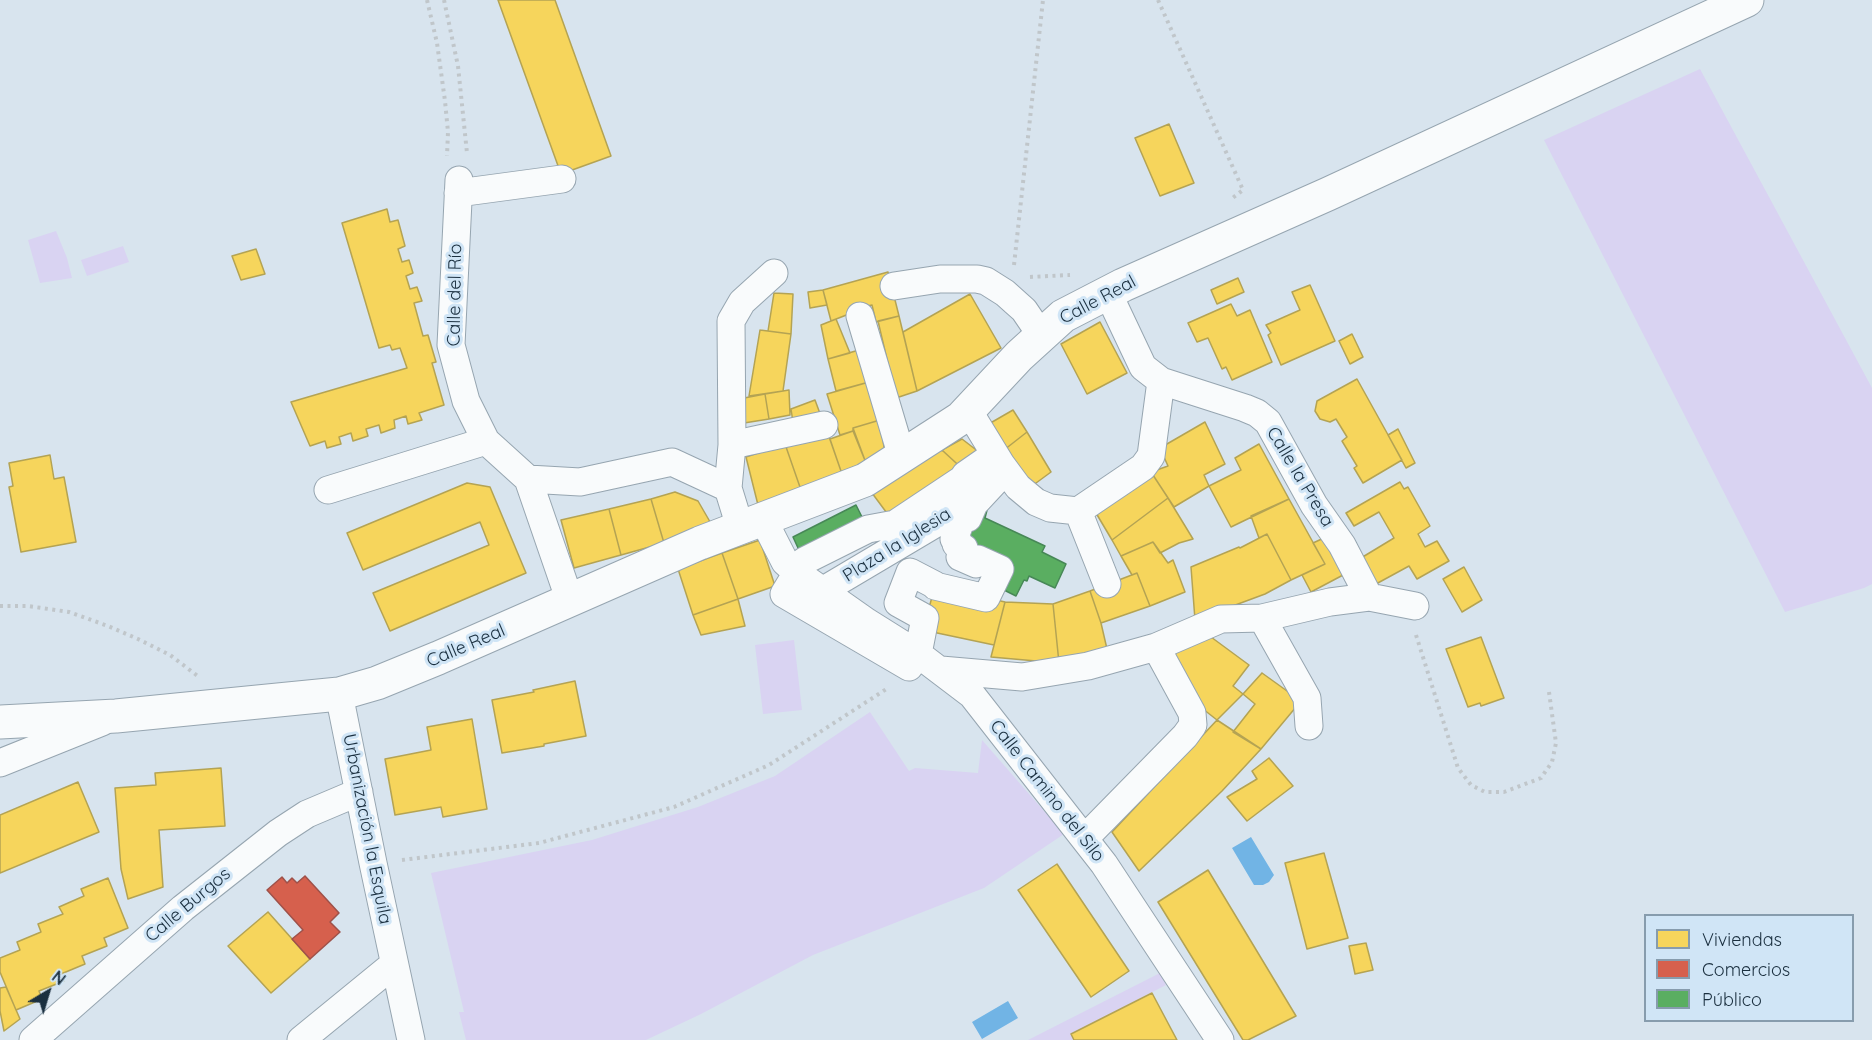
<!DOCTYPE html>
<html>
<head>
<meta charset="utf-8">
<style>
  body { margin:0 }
  #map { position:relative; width:1872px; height:1040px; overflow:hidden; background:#d8e4ee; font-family:Quicksand,sans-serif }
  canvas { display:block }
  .legend { position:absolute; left:1644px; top:914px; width:210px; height:108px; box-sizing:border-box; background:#d0e5f6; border:2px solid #879cad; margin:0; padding:8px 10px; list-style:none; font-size:18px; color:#1a2f3f }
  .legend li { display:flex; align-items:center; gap:12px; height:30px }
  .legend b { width:30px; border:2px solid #879cad }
  .north { position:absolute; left:18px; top:962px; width:60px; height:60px; -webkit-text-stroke:4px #d0e5f6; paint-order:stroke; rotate:38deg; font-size:16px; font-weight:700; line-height:24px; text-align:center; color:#1a2f3f }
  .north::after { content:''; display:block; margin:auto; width:21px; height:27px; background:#1a2f3f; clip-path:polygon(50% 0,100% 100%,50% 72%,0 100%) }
</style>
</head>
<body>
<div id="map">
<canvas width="1872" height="1040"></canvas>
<ul class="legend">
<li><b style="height:16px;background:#f6d55c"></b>Viviendas</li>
<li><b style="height:16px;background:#d6604d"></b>Comercios</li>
<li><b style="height:16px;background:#5aae61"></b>Público</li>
</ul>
<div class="north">N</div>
</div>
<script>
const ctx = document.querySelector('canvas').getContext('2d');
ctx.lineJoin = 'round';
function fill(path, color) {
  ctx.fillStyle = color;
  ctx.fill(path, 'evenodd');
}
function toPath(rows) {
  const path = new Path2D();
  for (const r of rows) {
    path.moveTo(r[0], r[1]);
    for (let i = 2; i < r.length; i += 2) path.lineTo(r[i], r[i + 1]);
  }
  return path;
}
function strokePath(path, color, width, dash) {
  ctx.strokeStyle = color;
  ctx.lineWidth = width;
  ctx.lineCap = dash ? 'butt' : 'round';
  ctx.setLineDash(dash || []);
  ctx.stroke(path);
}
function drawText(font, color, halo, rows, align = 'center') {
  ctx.font = font + ' Quicksand,sans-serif';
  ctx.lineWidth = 6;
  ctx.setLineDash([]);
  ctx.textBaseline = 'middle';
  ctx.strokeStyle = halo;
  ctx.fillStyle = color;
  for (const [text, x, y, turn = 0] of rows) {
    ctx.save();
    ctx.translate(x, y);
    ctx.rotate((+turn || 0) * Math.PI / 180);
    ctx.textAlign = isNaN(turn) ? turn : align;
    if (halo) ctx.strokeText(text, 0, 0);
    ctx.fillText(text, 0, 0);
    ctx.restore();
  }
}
const green = toPath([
  [1700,69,1872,388,1872,584,1864,588,1785,612,1544,140],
  [56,231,67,258,72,278,40,283,28,240],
  [123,246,129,262,87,276,81,260],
  [794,640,802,710,763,714,755,645],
  [870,712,909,771,915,768,978,773,982,740,1064,834,984,888,813,955,701,1014,646,1040,466,1040,459,1012,464,1012,431,873,592,840,698,807,775,776],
  [1160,973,1166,985,1071,1034,1074,1040,1028,1040]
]);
const water = toPath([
  [1251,837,1274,875,1269,882,1263,885,1254,885,1232,848],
  [1008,1001,1018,1018,982,1039,972,1022]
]);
const homes = toPath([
  [498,0,555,0,611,156,561,174,498,0],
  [1169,124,1194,183,1160,196,1135,138,1169,124],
  [387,209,390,222,398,220,405,246,398,249,402,262,409,260,413,273,406,276,410,289,417,287,422,301,414,303,423,336,428,335,436,362,432,363,444,405,419,413,422,420,408,424,406,416,394,420,395,428,381,433,379,425,366,429,368,436,353,441,351,433,339,437,341,444,327,448,325,441,310,446,291,402,407,368,400,348,392,350,390,345,379,348,342,223,387,209],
  [256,249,265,274,241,280,232,256,256,249],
  [888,272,899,316,876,322,872,305,848,311,849,314,831,321,823,290,888,272],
  [1238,278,1244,292,1217,304,1211,290,1238,278],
  [1310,285,1335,341,1281,365,1268,335,1271,333,1266,325,1300,310,1292,292,1310,285],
  [823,290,827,305,810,308,808,292,823,290],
  [774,293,793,294,791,334,768,331,774,293],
  [970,294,1001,348,917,391,903,332,970,294],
  [1231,304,1237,316,1250,310,1272,362,1232,380,1226,367,1222,369,1208,338,1197,342,1188,323,1231,304],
  [899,316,917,391,896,398,878,321,899,316],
  [836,319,850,353,828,359,821,325,836,319],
  [1100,322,1127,373,1087,394,1061,344,1100,322],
  [760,330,791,334,783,391,749,396,760,330],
  [1352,334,1363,357,1350,364,1339,341,1352,334],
  [859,350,869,382,836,391,828,359,859,350],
  [1357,379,1402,460,1363,483,1354,468,1357,466,1342,441,1347,437,1336,419,1330,422,1320,419,1315,411,1317,401,1357,379],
  [869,382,880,420,853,428,853,431,840,435,827,394,869,382],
  [789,390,790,415,769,419,765,394,789,390],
  [765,394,769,419,744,423,739,399,765,394],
  [815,400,822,419,794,429,791,409,815,400],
  [1013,410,1027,432,1004,450,987,425,1013,410],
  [880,420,885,454,866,463,853,428,880,420],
  [1205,422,1225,464,1204,475,1209,486,1174,507,1151,472,1168,466,1160,448,1205,422],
  [1398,429,1415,463,1406,468,1388,435,1398,429],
  [827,431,842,474,801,490,785,444,827,431],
  [853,431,866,463,842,474,830,439,853,431],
  [1027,432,1051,472,1032,486,1004,450,1027,432],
  [962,439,988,459,968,474,942,450,962,439],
  [785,444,801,490,758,505,746,457,785,444],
  [1259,444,1289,499,1231,527,1209,486,1241,470,1235,458,1259,444],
  [940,450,943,451,967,473,895,524,872,493,940,450],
  [50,455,54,479,64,477,76,542,21,552,9,487,13,486,9,463,50,455],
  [1151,472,1168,498,1112,540,1096,513,1151,472],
  [1400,482,1404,489,1408,487,1430,526,1418,534,1425,547,1437,541,1449,561,1417,579,1409,566,1376,584,1361,558,1394,538,1379,512,1354,526,1346,513,1400,482],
  [467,483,490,487,526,573,390,631,373,593,489,545,480,522,363,570,347,533,467,483],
  [675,492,698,501,713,527,664,543,651,499,675,492],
  [1168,498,1193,539,1179,543,1160,553,1153,542,1121,556,1112,540,1168,498],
  [651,499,664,543,621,555,609,509,651,499],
  [1289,499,1325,564,1291,580,1267,534,1259,538,1251,516,1289,499],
  [609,509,621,555,574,568,561,520,609,509],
  [1267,534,1291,580,1265,594,1195,620,1191,567,1239,547,1240,548,1267,534],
  [1326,537,1345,574,1311,592,1302,575,1325,564,1313,543,1326,537],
  [760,540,775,586,738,599,722,553,760,540],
  [1153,542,1168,563,1173,560,1185,592,1150,606,1137,573,1132,575,1121,556,1153,542],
  [722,553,738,599,693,615,678,569,722,553],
  [1464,567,1482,600,1462,612,1443,579,1464,567],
  [1137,573,1150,606,1101,623,1090,591,1137,573],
  [935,586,1005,602,994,645,923,630,935,586],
  [1090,591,1101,623,1107,649,1059,663,1053,604,1090,591],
  [738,599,745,626,701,635,693,615,738,599],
  [1005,602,1053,604,1059,663,991,657,1005,602],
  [1211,637,1249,665,1233,686,1243,694,1217,720,1203,709,1170,654,1211,637],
  [1481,637,1504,698,1481,706,1480,703,1468,707,1446,649,1481,637],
  [1262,673,1301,701,1261,749,1233,732,1255,704,1243,694,1262,673],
  [575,681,586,736,544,744,544,746,502,753,492,700,534,692,533,690,575,681],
  [472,719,487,809,443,817,441,807,395,815,385,759,431,750,427,727,472,719],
  [1217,720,1261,749,1222,791,1139,871,1112,832,1217,720],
  [1269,758,1293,786,1247,821,1227,797,1257,779,1252,771,1269,758],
  [221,768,225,826,159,830,163,887,128,899,121,869,115,788,156,785,155,773,221,768],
  [78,782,99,832,0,873,0,815,78,782],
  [1324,853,1348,938,1307,949,1285,863,1324,853],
  [1057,864,1129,971,1091,997,1018,890,1057,864],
  [1208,870,1296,1016,1248,1040,1243,1040,1158,902,1208,870],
  [108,878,128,928,104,938,107,946,82,956,85,964,61,974,64,981,39,991,42,999,16,1010,0,972,0,958,20,950,17,942,41,932,38,924,63,914,59,907,84,896,81,889,108,878],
  [268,912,310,959,271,993,228,946,268,912],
  [1366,943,1373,970,1355,974,1349,946,1366,943],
  [6,987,20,1019,4,1031,0,1011,0,988,6,987],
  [1152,993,1177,1040,1074,1040,1071,1034,1152,993]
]);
const shops = toPath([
  [305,876,339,913,330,922,340,932,310,959,292,939,303,930,267,890,282,877,287,883,292,878,297,883,305,876]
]);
const public = toPath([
  [974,504,987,510,985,518,1045,546,1042,552,1066,564,1055,588,1029,576,1027,581,1024,580,1016,596,992,584,954,539,974,504],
  [856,505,868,529,804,561,793,537,856,505]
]);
const path = toPath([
  [427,0,437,43,445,101,448,132,447,156],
  [444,0,458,66,467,153],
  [1158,0,1243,190,1230,200],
  [1014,265,1043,0],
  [1030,277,1070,275],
  [0,606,28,606,69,612,108,626,138,639,170,655,199,677],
  [1416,635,1458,768,1471,785,1485,792,1504,792,1541,778,1552,762,1556,743,1549,692],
  [402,860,539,843,674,807,769,765,888,688]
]);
const minor = toPath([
  [459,180,451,345,466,401,486,441,528,479,570,601],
  [458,193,562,179],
  [894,286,940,279,977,279,986,281,1005,293,1015,302,1024,310,1041,335],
  [1108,293,1143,367,1161,381,1245,408,1257,413,1268,422,1314,505,1342,545,1369,597],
  [860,316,902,457],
  [968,410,1001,464,1018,487,1036,502,1050,508,1078,511],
  [732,445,824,425],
  [988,459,1001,475,974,504,968,518,963,516,954,539,958,541,956,544,964,548,960,557,976,564,978,559,1000,569,986,598,935,586,935,585,910,572,898,603,925,618,918,654,909,667,784,594,804,561,868,529,895,524,967,476,965,475,988,459],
  [528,479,580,482,672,462,728,488,740,527],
  [728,488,732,445,731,321,742,302,774,273],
  [328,490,486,441],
  [1078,511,1143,467,1151,456,1161,381],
  [1078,511,1107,584],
  [763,519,785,562,796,572,867,622,918,654,972,695,1104,864,1220,1040],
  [822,591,945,518,967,498],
  [1262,618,1307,698,1309,726],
  [941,670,1022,677,1088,666,1156,647,1221,619,1262,618,1330,602,1369,597,1415,606],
  [339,694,373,863,411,1040],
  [0,763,102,722],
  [1085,838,1185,736,1193,725,1192,713,1156,647],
  [33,1040,183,908,278,833,307,814,359,792],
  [301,1040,394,964]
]);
const tertiary = toPath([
  [0,722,116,716,339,694,377,683,438,658,700,543,865,480,961,418,1019,356,1063,316,1123,285,1328,194,1747,0]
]);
const streetNames = [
  ["Calle del Río",455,295,-89],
  ["Calle Real",1098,300,-28],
  ["Calle la Presa",1300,477,59],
  ["Plaza la Iglesia",897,545,-32],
  ["Calle Real",466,646,-23],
  ["Calle Camino del Silo",1047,791,52],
  ["Urbanización la Esquila",367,829,79],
  ["Calle Burgos",188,905,-40]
];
fill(green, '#d9d3f2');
fill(water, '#71b4e5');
fill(homes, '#f6d55c');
strokePath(homes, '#b4a353', 1.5);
fill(shops, '#d6604d');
strokePath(shops, '#9e5149', 1.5);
fill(public, '#5aae61');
strokePath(public, '#478857', 1.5);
strokePath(minor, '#96a5b0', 29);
strokePath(tertiary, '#96a5b0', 35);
strokePath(path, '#c0c6ca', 4, [3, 4.5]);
strokePath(minor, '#f9fbfc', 27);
strokePath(tertiary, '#f9fbfc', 33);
drawText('18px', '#1a2f3f', '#d0e5f6', streetNames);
</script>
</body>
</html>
